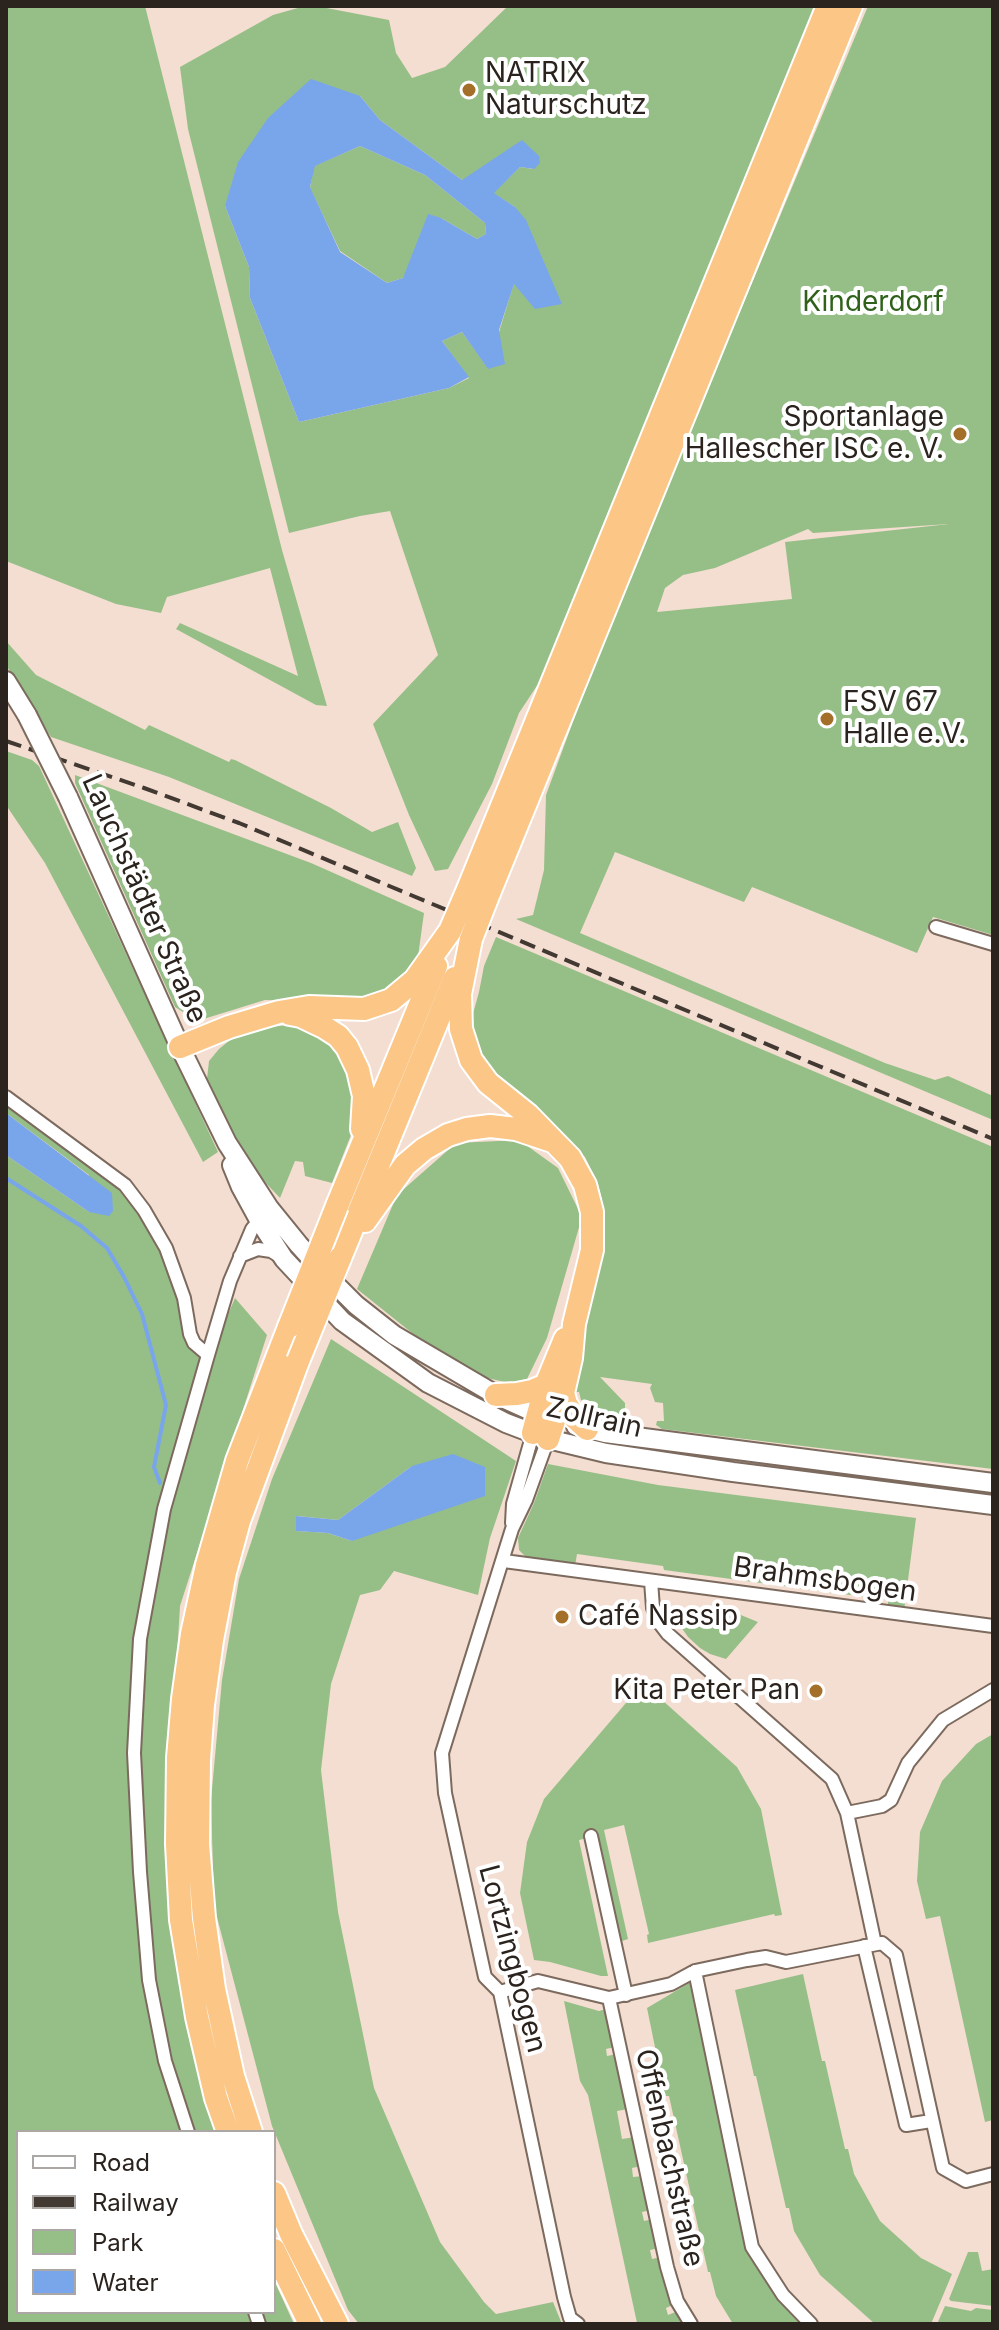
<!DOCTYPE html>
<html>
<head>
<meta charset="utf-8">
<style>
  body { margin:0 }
  #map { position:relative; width:999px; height:2330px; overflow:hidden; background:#f4ded1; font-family:Inter,sans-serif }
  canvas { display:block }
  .frame { position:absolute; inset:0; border:8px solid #2b231e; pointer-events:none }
  .legend { position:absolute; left:16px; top:2130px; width:260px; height:184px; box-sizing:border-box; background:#fff; border:2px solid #aaa7a5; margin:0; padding:10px 14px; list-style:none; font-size:24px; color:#2b231e }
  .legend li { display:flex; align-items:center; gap:16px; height:40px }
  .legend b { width:40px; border:2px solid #aaa7a5 }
</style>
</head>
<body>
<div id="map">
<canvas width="999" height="2330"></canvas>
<div class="frame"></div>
<ul class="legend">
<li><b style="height:10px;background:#fff"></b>Road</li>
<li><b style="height:10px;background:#433933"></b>Railway</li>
<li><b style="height:22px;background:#96bf88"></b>Park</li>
<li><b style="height:22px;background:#79a5eb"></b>Water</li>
</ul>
</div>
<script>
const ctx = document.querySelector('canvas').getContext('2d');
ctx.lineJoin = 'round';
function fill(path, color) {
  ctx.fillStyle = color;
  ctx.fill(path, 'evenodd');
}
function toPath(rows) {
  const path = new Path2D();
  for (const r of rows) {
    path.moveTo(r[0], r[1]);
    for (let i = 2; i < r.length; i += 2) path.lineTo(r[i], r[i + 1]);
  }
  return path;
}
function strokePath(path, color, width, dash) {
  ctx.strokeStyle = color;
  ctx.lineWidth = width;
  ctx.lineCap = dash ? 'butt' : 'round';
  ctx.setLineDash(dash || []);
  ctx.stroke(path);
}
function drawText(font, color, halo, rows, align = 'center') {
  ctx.font = font + ' Inter,sans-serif';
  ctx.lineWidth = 8;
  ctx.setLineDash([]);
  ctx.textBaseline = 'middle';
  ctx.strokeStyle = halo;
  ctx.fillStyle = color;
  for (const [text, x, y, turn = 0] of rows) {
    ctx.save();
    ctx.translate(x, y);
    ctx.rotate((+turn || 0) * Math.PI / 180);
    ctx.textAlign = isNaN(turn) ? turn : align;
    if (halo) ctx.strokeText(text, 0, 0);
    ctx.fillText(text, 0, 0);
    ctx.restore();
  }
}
const green = toPath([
  [6,6,145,6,282,550,327,706,316,705,176,629,180,623,298,676,270,568,167,597,161,613,116,604,6,561],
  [305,6,316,6,389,20,396,53,412,78,445,67,508,6,814,6,790,74,548,669,519,713,492,784,448,869,435,871,409,815,373,724,438,655,390,511,360,516,289,533,188,129,180,67,273,15],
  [360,96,380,120,462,180,539,156,533,169,520,167,493,193,515,207,514,283,488,368,462,332,442,341,469,378,449,388,299,422,250,298,249,267,225,206],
  [868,6,993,6,993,935,933,917,917,953,752,887,744,902,615,852,580,933,885,1063,935,1080,948,1076,993,1096,993,1120,516,919,533,915,544,870,546,795,607,629],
  [949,524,785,542,792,599,657,612,665,588,683,575,715,568,808,529,813,533],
  [360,146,425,175,485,223,486,234,477,239,441,218,403,278,387,283,340,251,310,188,314,166],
  [6,641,36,675,145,730,149,725,229,762,231,759,235,760,331,808,372,832,398,822,416,868,412,876,169,777,51,737,6,665],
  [6,751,32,760,39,766,218,1152,203,1162,45,863,6,805],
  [75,775,311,863,424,913,416,971,392,993,356,1003,265,1000,197,1021,175,1007,75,783],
  [496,937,993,1147,993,1469,662,1429,656,1425,657,1421,664,1421,663,1403,655,1402,650,1388,652,1384,600,1377,625,1403,625,1416,614,1422,607,1412,590,1411,581,1400,579,1392,572,1392,604,1246,603,1205,598,1184,585,1157,555,1127,515,1100,492,1077,477,1048,471,1021,479,992,484,966],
  [291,1025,322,1037,346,1063,355,1090,351,1135,332,1183,305,1176,303,1162,295,1161,280,1198,263,1180,234,1141,207,1079,209,1061,219,1049,235,1036,256,1028],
  [6,1103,112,1180,141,1211,160,1251,204,1371,235,1298,267,1335,180,1606,165,1858,192,2046,217,2132,18,2132,18,2312,274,2312,274,2280,294,2324,6,2324,6,1155,89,1212,89,1175,6,1113],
  [519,1140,558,1168,582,1217,547,1338,527,1379,509,1383,483,1377,432,1349,357,1289,397,1195,456,1143],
  [331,1339,516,1461,490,1538,478,1595,394,1571,380,1590,360,1595,331,1684,321,1770,338,1912,374,2088,440,2242,484,2302,496,2314,553,2302,562,2324,359,2324,348,2310,272,2126,214,1906,211,1800,222,1680,239,1579,272,1479],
  [412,1466,352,1541,328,1533,297,1531,297,1516,338,1520],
  [548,1464,658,1485,916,1518,904,1611,888,1609,888,1600,664,1570,663,1566,577,1554,575,1566,529,1560,519,1550,518,1538,534,1503],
  [706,1607,726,1609,758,1622,726,1659,710,1654,700,1648,688,1637,681,1627,687,1614],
  [643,1683,737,1767,761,1809,782,1915,775,1916,774,1914,648,1943,647,1935,649,1934,624,1825,604,1830,628,1939,619,1942,595,1836,579,1840,608,1976,601,1976,550,1962,534,1960,520,1893,527,1842,544,1799],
  [993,1734,993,2120,985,2122,940,1916,926,1919,917,1881,920,1832,942,1781,976,1744],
  [803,1974,822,2061,825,2061,845,2149,848,2149,854,2174,880,2221,921,2258,952,2274,931,2324,875,2324,820,2275,794,2231,789,2208,786,2208,756,2076,754,2076,735,1990],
  [696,1979,752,2247,811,2324,733,2324,716,2296,710,2272,708,2272,669,2096,665,2096,647,2008],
  [564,2001,599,2011,606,2009,615,2047,606,2049,607,2056,617,2054,628,2109,617,2111,622,2139,635,2137,641,2166,632,2168,633,2177,643,2176,651,2210,642,2212,644,2221,653,2219,660,2248,650,2250,652,2259,661,2257,675,2304,666,2308,668,2315,678,2311,686,2324,637,2323,588,2095,580,2081],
  [968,2252,978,2252,982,2271,993,2269,993,2306,951,2301,949,2299],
  [945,2306,971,2311,976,2308,993,2310,993,2324,937,2324]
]);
const water = toPath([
  [311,79,360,96,380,120,462,180,522,140,539,156,540,163,534,169,520,167,494,193,515,207,526,220,562,304,535,309,514,284,499,330,505,364,488,369,462,332,442,341,469,377,449,388,299,422,250,298,249,267,225,206,238,162,268,118],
  [360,146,425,175,485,223,486,234,477,239,441,218,428,214,403,278,387,283,340,252,310,187,315,166],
  [6,1113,112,1193,113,1211,109,1216,89,1212,6,1155],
  [453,1454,485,1467,485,1496,352,1541,328,1533,296,1531,296,1516,338,1520,412,1466]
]);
const stream = toPath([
  [6,1178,81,1226,107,1248,124,1277,142,1314,166,1405,154,1467,160,1483]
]);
const minor = toPath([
  [936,927,993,944],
  [6,1097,125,1185,144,1210,166,1248,184,1298,190,1334,194,1343,208,1355],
  [240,1256,258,1249,271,1251,281,1257],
  [548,1439,526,1500,512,1529,442,1753,445,1793,485,1977,500,1992,564,2297,570,2318,578,2324],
  [512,1523,513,1504,533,1433],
  [504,1561,993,1626],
  [651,1581,653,1608,658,1621,668,1634,832,1779,847,1813,875,1944],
  [847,1813,882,1806,891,1800,908,1763,943,1720,993,1690],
  [591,1836,626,1995],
  [864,1946,906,2125,931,2121],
  [695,1971,752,2247,783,2295,811,2324],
  [500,1992,538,1981,609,1998,671,1984,695,1971,747,1960,766,1957,786,1962,882,1943,896,1955,943,2168,966,2181,993,2174],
  [609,1998,667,2267,677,2301,691,2324],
  [188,2132,165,2061,149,1980,140,1872,134,1753,140,1639,164,1509,208,1355,230,1281,252,1229,262,1217],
  [255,2312,259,2324]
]);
const secondary = toPath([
  [6,681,27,715],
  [68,797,180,1047,227,1143,269,1208,299,1245,328,1277,356,1305,394,1335,496,1395,547,1418],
  [232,1165,241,1187,259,1220,284,1259,342,1321,428,1383,506,1423,548,1439,606,1453,733,1472,993,1505],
  [576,1426,605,1433,993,1483]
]);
const trunk = toPath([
  [469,887,828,6],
  [489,893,851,6],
  [471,939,460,994,461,1029,471,1060,488,1083,528,1115,570,1158,585,1185,592,1212,592,1250,574,1324,571,1358,563,1393,548,1439],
  [290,1014,301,1016,324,1027,338,1036,347,1047,358,1070,364,1096,362,1129],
  [180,1047,229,1027,279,1012,309,1007,364,1009,391,1000,415,980,450,931],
  [337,1206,436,966],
  [365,1221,405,1165,424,1149,448,1135,467,1129,490,1126,516,1129,549,1140],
  [340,1258,455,978],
  [563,1393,566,1404,575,1418,587,1429],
  [496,1395,517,1394,532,1391,546,1385],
  [533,1433,546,1385,565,1339],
  [228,2132,216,2098,197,2017,181,1920,177,1844,178,1758,183,1699,192,1634,207,1565,237,1461,289,1327],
  [251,2132,233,2076,214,1989,204,1918,198,1844,199,1760,203,1705,212,1640,225,1572,239,1521,298,1361],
  [274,2193,291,2234,337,2324],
  [274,2250,310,2324]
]);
const rail = toPath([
  [6,741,144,788,239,823,993,1139]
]);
const secondaryBridge = toPath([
  [27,715,68,797]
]);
const trunkBridge = toPath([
  [450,931,469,887],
  [471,939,489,893],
  [289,1327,337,1206],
  [298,1361,340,1258]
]);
const markers = [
  [469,90,8,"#a46f28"],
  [960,434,8,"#a46f28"],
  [827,719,8,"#a46f28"],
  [562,1617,8,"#a46f28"],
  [816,1691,8,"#a46f28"]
];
const poiNames = [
  ["NATRIX",485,74],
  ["Naturschutz",485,106],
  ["Sportanlage",944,418,"right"],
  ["Hallescher ISC e. V.",944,450,"right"],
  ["FSV 67",843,703],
  ["Halle e.V.",843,735],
  ["Café Nassip",578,1617],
  ["Kita Peter Pan",800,1691,"right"]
];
const parkNames = [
  ["Kinderdorf",873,303]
];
const streetNames = [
  ["Lauchstädter Straße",144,899,66],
  ["Zollrain",594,1418,13],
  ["Brahmsbogen",825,1580,8],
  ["Lortzingbogen",512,1959,75],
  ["Offenbachstraße",669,2158,77]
];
fill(green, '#96bf88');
fill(water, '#79a5eb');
strokePath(stream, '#79a5eb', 4);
strokePath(minor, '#7d6a5e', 16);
strokePath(secondary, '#7d6a5e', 22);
strokePath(trunk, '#fff', 26);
strokePath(minor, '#fff', 12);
strokePath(secondary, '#fff', 18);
strokePath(trunk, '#fbc686', 22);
strokePath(rail, '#433933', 4, [16, 8]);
strokePath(secondaryBridge, '#7d6a5e', 22, []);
strokePath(trunkBridge, '#fff', 26, []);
strokePath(secondaryBridge, '#fff', 18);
strokePath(trunkBridge, '#fbc686', 22);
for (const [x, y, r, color] of markers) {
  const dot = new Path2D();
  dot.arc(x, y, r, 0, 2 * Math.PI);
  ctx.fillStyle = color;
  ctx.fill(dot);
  strokePath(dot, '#fff', 3);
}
drawText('28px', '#2b231e', '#fff', poiNames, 'left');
drawText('28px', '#2f611a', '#fff', parkNames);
drawText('28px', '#2b231e', '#fff', streetNames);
</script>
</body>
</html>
